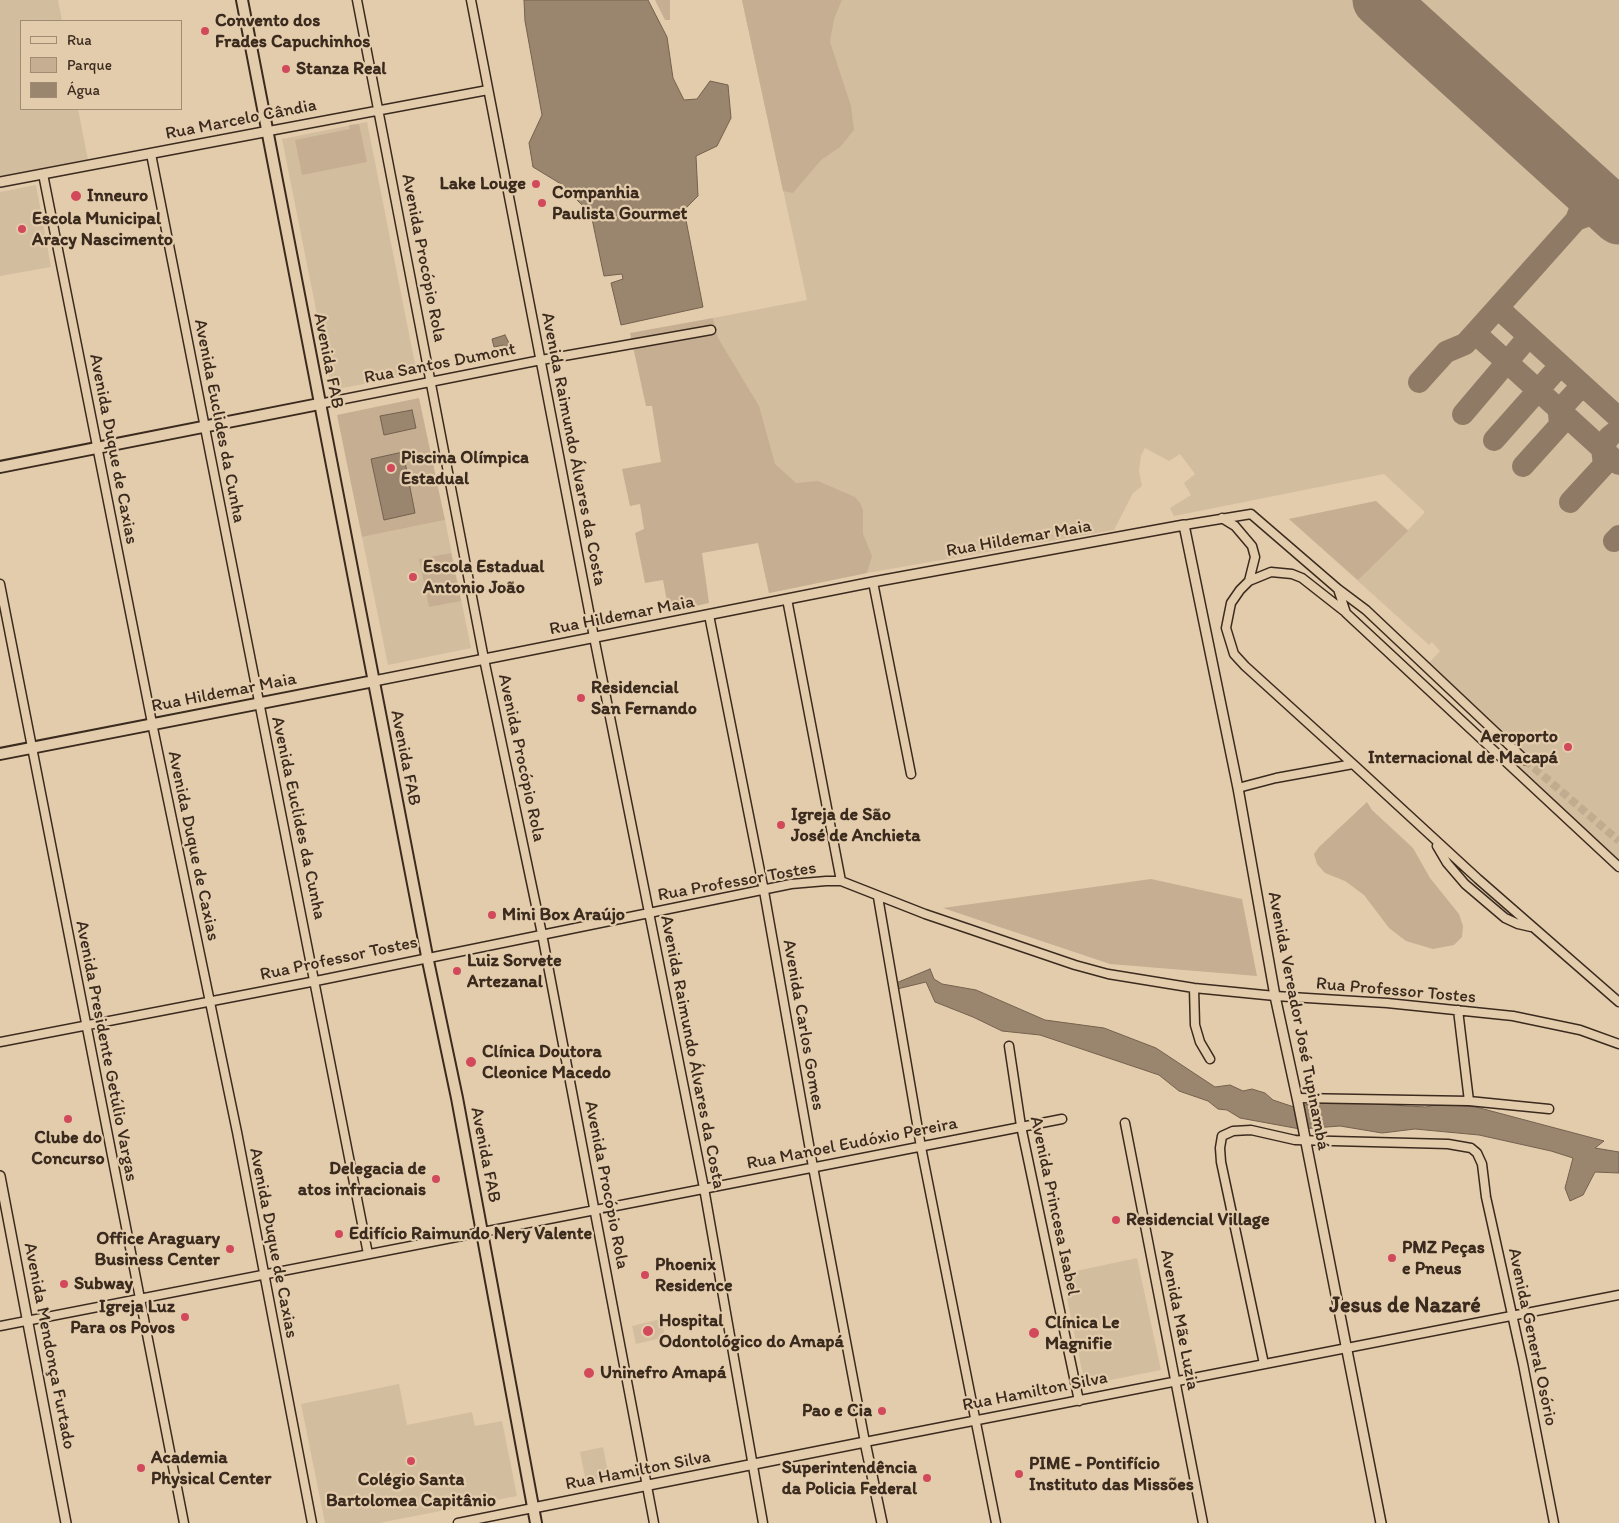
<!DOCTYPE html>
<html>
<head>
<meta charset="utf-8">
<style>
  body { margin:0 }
  #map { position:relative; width:1619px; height:1523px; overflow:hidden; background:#e3ccac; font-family:Itim,sans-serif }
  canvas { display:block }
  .legend { position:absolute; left:20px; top:20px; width:162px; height:90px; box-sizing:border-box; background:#e3ccac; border:1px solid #a08b73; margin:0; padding:6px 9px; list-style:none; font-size:15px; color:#3b2a1e }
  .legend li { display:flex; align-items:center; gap:10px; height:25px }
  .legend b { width:25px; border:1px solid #a08b73 }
</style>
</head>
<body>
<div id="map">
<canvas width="1619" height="1523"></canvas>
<ul class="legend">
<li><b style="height:6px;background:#e3ccac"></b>Rua</li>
<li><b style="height:14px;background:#c5ae92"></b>Parque</li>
<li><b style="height:14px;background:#9a866e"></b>Água</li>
</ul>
</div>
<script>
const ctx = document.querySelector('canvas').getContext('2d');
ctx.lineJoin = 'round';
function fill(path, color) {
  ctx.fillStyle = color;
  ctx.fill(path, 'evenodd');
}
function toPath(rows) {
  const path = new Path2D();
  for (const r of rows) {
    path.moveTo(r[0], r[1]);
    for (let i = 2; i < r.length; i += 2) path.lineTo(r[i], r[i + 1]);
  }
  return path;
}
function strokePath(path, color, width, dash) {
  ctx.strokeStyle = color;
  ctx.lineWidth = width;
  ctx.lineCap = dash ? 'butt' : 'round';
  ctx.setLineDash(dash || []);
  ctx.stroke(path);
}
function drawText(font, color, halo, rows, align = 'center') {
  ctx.font = font + ' Itim,sans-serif';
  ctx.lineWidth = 4.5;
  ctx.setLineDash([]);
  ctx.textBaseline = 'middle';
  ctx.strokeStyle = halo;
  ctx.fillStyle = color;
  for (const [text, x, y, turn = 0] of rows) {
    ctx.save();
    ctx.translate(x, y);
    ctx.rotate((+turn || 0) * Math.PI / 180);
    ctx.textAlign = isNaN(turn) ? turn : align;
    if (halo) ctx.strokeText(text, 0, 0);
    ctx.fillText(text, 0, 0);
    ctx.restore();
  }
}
const built = toPath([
  [0,0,58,0,62,21,21,21,21,109,78,109,88,160,0,177],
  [742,0,1619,0,1619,864,1516,769,1527,758,1427,665,1440,651,1432,642,1429,645,1289,519,1376,501,1408,530,1425,512,1384,474,1174,516,1170,508,1191,495,1184,483,1195,474,1180,454,1169,461,1145,448,1141,456,1139,471,1142,486,1133,493,1114,530,867,573,769,593,713,318,807,300],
  [367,122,417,374,332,390,282,139],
  [36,185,51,267,0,276,0,192],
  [445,520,471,648,388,665,362,537],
  [1137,1258,1161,1370,1085,1385,1062,1274],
  [661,1319,665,1337,636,1344,632,1326],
  [399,1384,407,1425,472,1412,475,1426,502,1421,517,1496,379,1523,325,1523,301,1404],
  [603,1447,609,1477,586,1482,580,1452]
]);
const green = toPath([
  [655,0,670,0,670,20,665,20],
  [742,0,842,0,834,19,830,42,851,106,854,130,840,147,821,160,793,193,783,191],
  [359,124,367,162,302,175,295,140,350,129,349,125],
  [713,318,718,338,759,406,775,464,796,483,818,481,855,497,860,503,863,510,863,534,872,556,867,573,769,593,758,543,702,553,709,603,669,612,663,580,645,583,635,533,644,529,640,504,630,506,622,469,661,462,652,406,646,406,630,333],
  [419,398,445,520,362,537,337,415],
  [1376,501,1408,531,1358,580,1289,519],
  [451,553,461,601,429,607,419,559],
  [1367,802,1372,810,1413,848,1430,878,1459,914,1463,926,1462,937,1454,945,1433,949,1406,941,1389,928,1364,895,1345,881,1325,873,1317,864,1314,854,1319,847],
  [1151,879,1242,899,1257,976,1110,964,943,908]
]);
const water = toPath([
  [524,0,648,0,667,37,673,78,684,100,697,99,710,81,728,85,731,118,717,146,696,156,698,196,684,210,703,307,621,325,611,283,623,279,622,274,604,276,591,214,561,184,533,167,529,143,542,115,525,21,524,0],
  [505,335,509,343,506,347,504,345,494,347,492,339,505,335],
  [412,410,416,428,384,435,380,416,412,410],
  [403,452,415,513,384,520,371,459,403,452],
  [930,969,934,979,942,984,976,990,1045,1020,1104,1028,1156,1048,1215,1087,1230,1085,1243,1091,1252,1089,1265,1093,1273,1100,1294,1107,1331,1100,1407,1106,1426,1107,1439,1104,1476,1107,1604,1141,1595,1148,1619,1152,1619,1173,1595,1172,1583,1195,1570,1201,1565,1188,1573,1158,1551,1151,1479,1135,1415,1129,1382,1133,1340,1126,1300,1129,1240,1118,1227,1110,1218,1109,1208,1101,1179,1091,1159,1075,1040,1035,1002,1031,973,1017,935,1002,926,982,897,989,896,983,930,969]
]);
const taxiway = toPath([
  [1576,220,1597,212,1611,214,1619,218],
  [1498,308,1619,418],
  [1475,333,1619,464],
  [1419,382,1446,352,1465,344,1475,333,1576,220,1582,204,1582,195,1571,174],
  [1463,414,1524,342,1525,333],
  [1494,440,1557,369,1559,364],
  [1523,466,1560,425,1559,413,1564,405,1576,392,1585,388],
  [1570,502,1604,465,1602,449,1609,437,1619,429],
  [1614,541,1619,536]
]);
const runway = toPath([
  [1380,0,1619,217]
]);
const minorTunnel = toPath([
  [1525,760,1619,841]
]);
const minor = toPath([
  [357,0,484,659,542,934,654,1523],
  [471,0,594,637,704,1188,763,1523],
  [269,131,488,90],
  [151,154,368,1254],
  [43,174,152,723,237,1132,312,1523],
  [319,404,541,360,711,330],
  [1222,518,1235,526,1252,546,1255,557,1249,581],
  [1184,525,1251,514,1338,589,1366,610,1525,760],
  [873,582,911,774],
  [0,584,184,1523],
  [1338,589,1346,613,1619,867],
  [787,599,841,881],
  [1344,611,1302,578,1292,574,1271,572,1249,581,1240,590,1231,603,1226,628,1234,654,1245,666,1353,764],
  [709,615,764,891,813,1167,865,1442,1619,1295],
  [1238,788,1276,778,1353,764,1478,879,1619,1002],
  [1437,846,1447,863,1465,884,1505,918,1518,924,1531,927],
  [878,897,921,1147,996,1523],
  [1194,988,1195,1025,1200,1042,1210,1059],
  [1458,1010,1469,1101],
  [0,1042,316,981,791,884,826,881,841,881,925,914,1075,965,1108,974,1194,988,1275,996,1387,1003,1513,1016,1580,1030,1619,1044],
  [1009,1046,1021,1126,1079,1401],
  [1298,1098,1469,1101,1549,1109],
  [1125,1123,1203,1523],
  [0,1326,1062,1119],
  [1264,1364,1221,1162,1220,1148,1222,1136,1233,1131,1251,1130,1295,1140,1448,1144,1471,1148,1477,1153,1482,1164,1486,1197,1523,1364,1554,1523],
  [458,1523,533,1508]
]);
const tertiary = toPath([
  [0,182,269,131],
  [374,681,873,582,1184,525,1238,788,1275,996,1298,1102,1381,1523],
  [0,1176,66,1523],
  [533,1508,865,1442,882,1523]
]);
const secondary = toPath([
  [242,0,427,956,457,1098,536,1523],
  [0,467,319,404],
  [0,754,374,681]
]);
const markers = [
  [205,31,5,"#d1495b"],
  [286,69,5,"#d1495b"],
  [536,184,5,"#d1495b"],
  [76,196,6,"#d1495b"],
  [542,203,5,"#d1495b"],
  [22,229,5,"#d1495b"],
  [391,468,5,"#d1495b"],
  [413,577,5,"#d1495b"],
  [581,698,5,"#d1495b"],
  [1568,747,5,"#d1495b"],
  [781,825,5,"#d1495b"],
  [492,915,5,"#d1495b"],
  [457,971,5,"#d1495b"],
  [471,1062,6,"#d1495b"],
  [68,1119,5,"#d1495b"],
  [436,1179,5,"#d1495b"],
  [1116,1220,5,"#d1495b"],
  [339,1234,5,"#d1495b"],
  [230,1249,5,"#d1495b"],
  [1392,1258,5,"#d1495b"],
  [645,1275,5,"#d1495b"],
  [64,1284,5,"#d1495b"],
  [185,1317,5,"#d1495b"],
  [648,1331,6,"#d1495b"],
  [1034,1333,6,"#d1495b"],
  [589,1373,6,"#d1495b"],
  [882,1411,5,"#d1495b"],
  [411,1461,5,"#d1495b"],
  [141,1468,5,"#d1495b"],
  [1019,1474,5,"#d1495b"],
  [927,1478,5,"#d1495b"]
];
const poiNames = [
  ["Convento dos",215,21],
  ["Frades Capuchinhos",215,42],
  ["Stanza Real",296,69],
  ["Lake Louge",526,184,"right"],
  ["Companhia",552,193],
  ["Paulista Gourmet",552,214],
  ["Inneuro",87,196],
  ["Escola Municipal",32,219],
  ["Aracy Nascimento",32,240],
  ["Piscina Olímpica",401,458],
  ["Estadual",401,479],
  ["Escola Estadual",423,567],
  ["Antonio João",423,588],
  ["Residencial",591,688],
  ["San Fernando",591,709],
  ["Aeroporto",1558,737,"right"],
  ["Internacional de Macapá",1558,758,"right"],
  ["Igreja de São",791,815],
  ["José de Anchieta",791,836],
  ["Mini Box Araújo",502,915],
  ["Luiz Sorvete",467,961],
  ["Artezanal",467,982],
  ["Clínica Doutora",482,1052],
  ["Cleonice Macedo",482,1073],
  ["Clube do",68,1138,"center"],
  ["Concurso",68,1159,"center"],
  ["Delegacia de",426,1169,"right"],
  ["atos infracionais",426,1190,"right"],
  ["Residencial Village",1126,1220],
  ["Edifício Raimundo Nery Valente",349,1234],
  ["Office Araguary",220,1239,"right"],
  ["Business Center",220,1260,"right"],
  ["PMZ Peças",1402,1248],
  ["e Pneus",1402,1269],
  ["Phoenix",655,1265],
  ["Residence",655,1286],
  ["Subway",74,1284],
  ["Igreja Luz",175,1307,"right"],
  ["Para os Povos",175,1328,"right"],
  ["Hospital",659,1321],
  ["Odontológico do Amapá",659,1342],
  ["Clínica Le",1045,1323],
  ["Magnifie",1045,1344],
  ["Uninefro Amapá",600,1373],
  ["Pao e Cia",872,1411,"right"],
  ["Academia",151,1458],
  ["Physical Center",151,1479],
  ["PIME - Pontifício",1029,1464],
  ["Instituto das Missões",1029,1485],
  ["Superintendência",917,1468,"right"],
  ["da Policia Federal",917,1489,"right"],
  ["Colégio Santa",411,1480,"center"],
  ["Bartolomea Capitânio",411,1501,"center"]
];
const streetNames = [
  ["Rua Marcelo Cândia",241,120,-11],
  ["Avenida Procópio Rola",423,258,79],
  ["Avenida FAB",328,361,79],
  ["Rua Santos Dumont",440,364,-11],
  ["Avenida Euclides da Cunha",219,421,79],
  ["Avenida Duque de Caxias",113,449,79],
  ["Avenida Raimundo Álvares da Costa",573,449,79],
  ["Rua Hildemar Maia",1019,539,-10],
  ["Rua Hildemar Maia",622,616,-11],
  ["Rua Hildemar Maia",224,693,-11],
  ["Avenida FAB",405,758,79],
  ["Avenida Procópio Rola",521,758,78],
  ["Avenida Euclides da Cunha",298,818,78],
  ["Avenida Duque de Caxias",193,846,78],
  ["Rua Professor Tostes",737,882,-10],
  ["Rua Professor Tostes",339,959,-12],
  ["Rua Professor Tostes",1396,991,5],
  ["Avenida Vereador José Tupinambá",1298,1021,79],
  ["Avenida Carlos Gomes",803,1025,80],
  ["Avenida Presidente Getúlio Vargas",106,1051,79],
  ["Avenida Raimundo Álvares da Costa",692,1052,79],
  ["Rua Manoel Eudóxio Pereira",852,1144,-11],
  ["Avenida FAB",485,1155,79],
  ["Avenida Procópio Rola",606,1185,79],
  ["Avenida Princesa Isabel",1054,1206,78],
  ["Avenida Duque de Caxias",273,1243,79],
  ["Avenida Mãe Luzia",1179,1320,79],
  ["Avenida General Osório",1532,1337,78],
  ["Avenida Mendonça Furtado",49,1346,79],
  ["Rua Hamilton Silva",1035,1392,-11],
  ["Rua Hamilton Silva",638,1471,-11]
];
const districtNames = [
  ["Jesus de Nazaré",1405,1306]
];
fill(built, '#d3bd9f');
fill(green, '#c5ae92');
fill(water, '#9a866e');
strokePath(water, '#74614e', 1);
strokePath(taxiway, '#8f7b65', 22);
strokePath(runway, '#8f7b65', 55);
strokePath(minorTunnel, '#c1ac90', 8, [8, 4]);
strokePath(minor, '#3b2a1e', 11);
strokePath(tertiary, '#3b2a1e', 12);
strokePath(secondary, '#3b2a1e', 14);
strokePath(minor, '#e3ccac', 8);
strokePath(tertiary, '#e3ccac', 9);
strokePath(secondary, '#e3ccac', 10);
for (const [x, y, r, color] of markers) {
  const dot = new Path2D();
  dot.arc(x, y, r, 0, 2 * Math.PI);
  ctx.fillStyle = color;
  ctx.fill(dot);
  strokePath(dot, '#e3ccac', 2);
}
drawText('bold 18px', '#3b2a1e', '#e3ccac', poiNames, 'left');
drawText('18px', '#3b2a1e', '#e3ccac', streetNames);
drawText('bold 22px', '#3b2a1e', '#e3ccac', districtNames);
</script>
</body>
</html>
